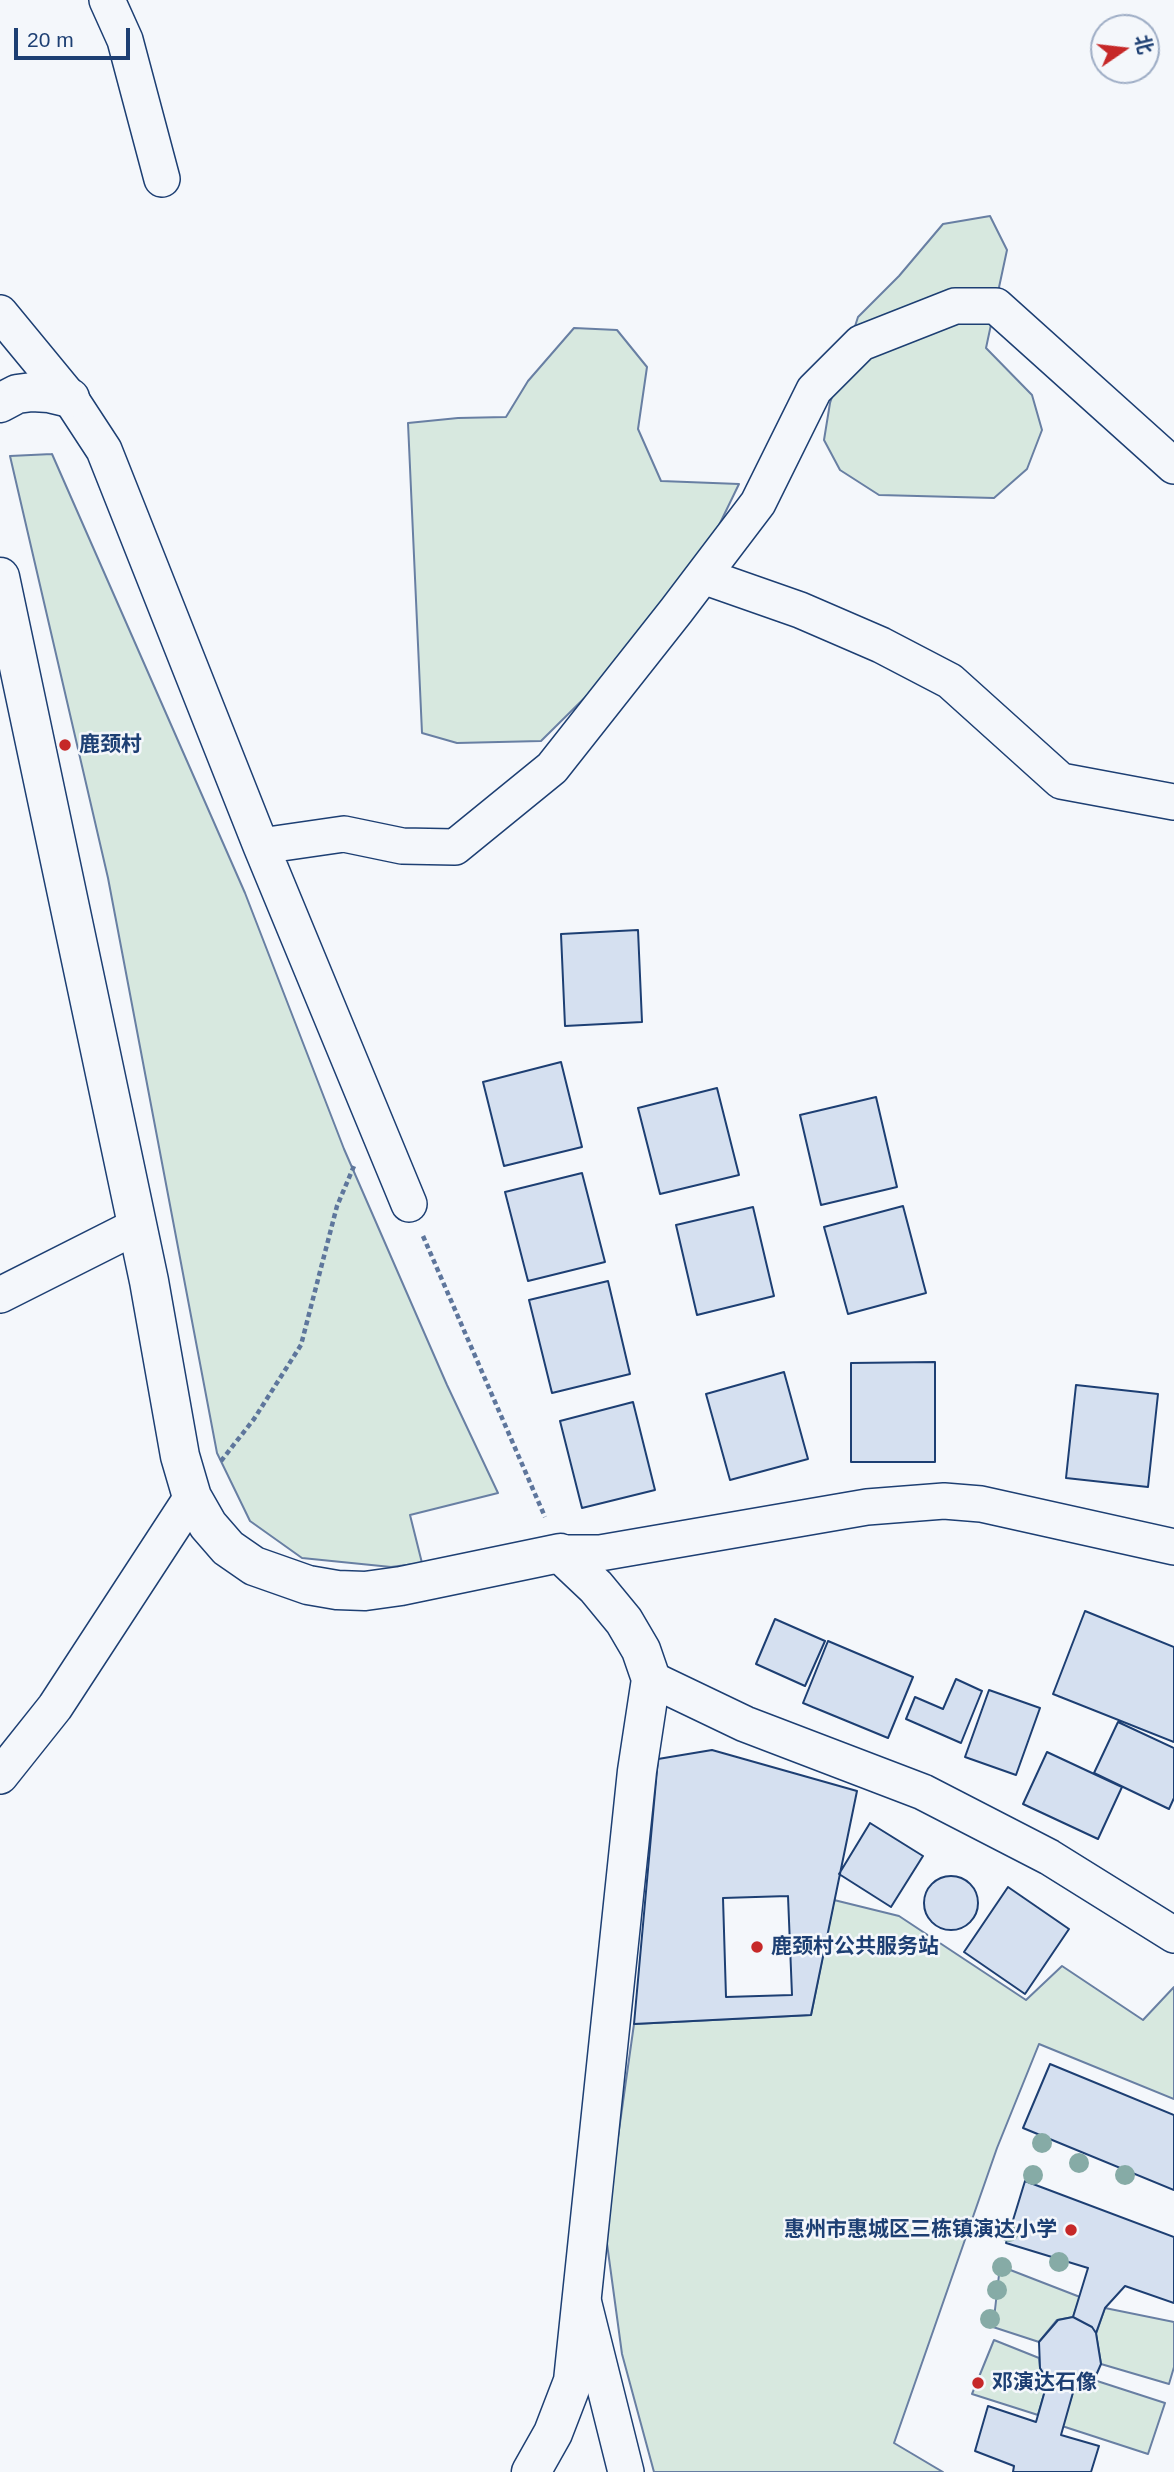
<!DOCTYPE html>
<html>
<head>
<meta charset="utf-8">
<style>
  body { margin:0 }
  #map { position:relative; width:1174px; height:2472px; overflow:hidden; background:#f4f7fb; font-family:Helvetica,"Noto Sans SC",sans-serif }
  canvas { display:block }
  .north { position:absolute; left:1090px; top:14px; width:70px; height:70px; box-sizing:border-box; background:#f4f7fb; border:2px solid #9eadc5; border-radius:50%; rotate:76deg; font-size:19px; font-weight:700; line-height:28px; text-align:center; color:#1d3f73 }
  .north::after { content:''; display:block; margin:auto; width:24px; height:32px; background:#c62828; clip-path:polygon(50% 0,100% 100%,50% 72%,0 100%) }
  .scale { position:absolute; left:14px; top:28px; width:116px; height:32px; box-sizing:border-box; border:4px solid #1d3f73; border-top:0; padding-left:9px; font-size:21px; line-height:24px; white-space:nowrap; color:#1d3f73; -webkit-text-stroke:5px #f4f7fb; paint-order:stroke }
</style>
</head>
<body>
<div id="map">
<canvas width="1174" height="2472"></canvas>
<div class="north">北</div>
<div class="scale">20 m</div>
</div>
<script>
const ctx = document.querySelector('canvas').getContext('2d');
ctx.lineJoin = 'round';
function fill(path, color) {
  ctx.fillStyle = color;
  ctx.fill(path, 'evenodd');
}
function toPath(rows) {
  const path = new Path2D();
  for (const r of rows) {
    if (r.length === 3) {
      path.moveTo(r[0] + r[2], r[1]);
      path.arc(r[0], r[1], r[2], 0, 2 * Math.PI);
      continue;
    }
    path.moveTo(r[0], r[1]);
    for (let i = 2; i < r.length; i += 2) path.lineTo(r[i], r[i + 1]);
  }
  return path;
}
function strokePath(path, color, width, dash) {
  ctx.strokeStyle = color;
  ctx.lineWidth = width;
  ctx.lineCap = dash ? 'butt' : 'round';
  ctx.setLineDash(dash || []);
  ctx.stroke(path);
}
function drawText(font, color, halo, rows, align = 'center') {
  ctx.font = font + ' Helvetica,"Noto Sans SC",sans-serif';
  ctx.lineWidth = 5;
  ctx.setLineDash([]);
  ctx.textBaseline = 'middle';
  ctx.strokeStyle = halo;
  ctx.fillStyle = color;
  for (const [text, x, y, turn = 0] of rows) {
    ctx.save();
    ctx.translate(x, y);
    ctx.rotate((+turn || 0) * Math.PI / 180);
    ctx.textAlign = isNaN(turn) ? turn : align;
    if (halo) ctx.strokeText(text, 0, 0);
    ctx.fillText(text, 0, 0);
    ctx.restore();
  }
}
const green = toPath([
  [990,216,1007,250,986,348,1032,395,1042,430,1027,469,994,498,879,495,840,470,824,440,830,403,858,317,899,276,943,224,990,216],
  [574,328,617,330,647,367,638,429,661,481,739,484,707,550,628,655,541,741,457,743,422,733,408,423,458,418,506,417,528,381,574,328],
  [52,454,245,893,344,1149,447,1385,498,1493,410,1515,422,1563,391,1567,302,1558,250,1521,217,1453,108,878,10,456,52,454],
  [834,1900,899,1916,1026,2000,1062,1966,1143,2020,1174,1987,1174,2099,1039,2044,997,2148,894,2443,943,2472,654,2472,622,2354,605,2229,634,2024,811,2015,834,1900],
  [1000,2266,1080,2297,1073,2317,1057,2320,1039,2342,993,2327,1000,2266],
  [1105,2308,1174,2322,1174,2367,1169,2384,1101,2364,1096,2334,1105,2308],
  [994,2340,1039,2358,1040,2368,1048,2380,1038,2415,972,2394,994,2340],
  [1094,2380,1165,2403,1148,2454,1062,2426,1074,2389,1082,2388,1094,2380]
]);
const building = toPath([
  [638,930,642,1022,565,1026,561,934,638,930],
  [561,1062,582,1147,504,1166,483,1082,561,1062],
  [717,1088,739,1175,660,1194,638,1108,717,1088],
  [876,1097,897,1187,821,1205,800,1115,876,1097],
  [582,1173,605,1262,528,1281,505,1192,582,1173],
  [903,1206,926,1293,848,1314,824,1227,903,1206],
  [753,1207,774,1296,697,1315,676,1225,753,1207],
  [608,1281,630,1374,552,1393,529,1300,608,1281],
  [935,1362,935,1462,851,1462,851,1363,935,1362],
  [784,1372,808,1459,730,1480,706,1394,784,1372],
  [1076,1385,1158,1394,1148,1487,1066,1478,1076,1385],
  [633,1402,655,1490,582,1508,560,1421,633,1402],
  [1085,1611,1174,1647,1174,1742,1053,1694,1085,1611],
  [775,1619,825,1641,805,1686,756,1664,775,1619],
  [828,1641,913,1677,888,1738,803,1703,828,1641],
  [956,1679,982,1691,961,1743,906,1719,915,1697,943,1709,956,1679],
  [989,1690,1040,1708,1016,1775,965,1757,989,1690],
  [1118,1722,1174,1748,1174,1798,1169,1809,1094,1773,1118,1722],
  [712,1750,857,1791,811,2015,634,2024,658,1759,712,1750],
  [1047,1752,1122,1787,1098,1839,1023,1804,1047,1752],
  [870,1823,923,1856,891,1907,839,1874,870,1823],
  [951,1903,27],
  [1008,1887,1069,1929,1025,1994,964,1952,1008,1887],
  [788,1896,792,1995,726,1997,723,1898,788,1896],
  [1050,2064,1174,2115,1174,2190,1023,2128,1050,2064],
  [1025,2181,1174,2237,1174,2303,1125,2286,1105,2308,1096,2333,1092,2327,1073,2317,1088,2268,1006,2243,1025,2181],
  [1073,2317,1092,2327,1096,2333,1101,2364,1094,2380,1082,2388,1074,2389,1061,2435,1099,2446,1091,2472,1013,2472,1014,2466,975,2451,988,2406,1036,2422,1048,2380,1040,2368,1039,2342,1058,2320,1073,2317]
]);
const path = toPath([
  [423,1236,545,1517],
  [221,1461,254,1419,301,1345,337,1206,354,1166]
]);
const street = toPath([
  [107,0,125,40,162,179],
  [0,313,70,398,104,450,261,846,409,1204],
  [703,576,800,610,881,645,950,681,1061,781,1174,802],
  [261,846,344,834,402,846,455,847,552,768,676,611,758,503,814,390,861,343,955,306,996,306,1174,466],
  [0,1295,137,1226],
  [560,1553,600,1553,867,1507,944,1501,981,1504,1174,1547],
  [651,1679,745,1724,923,1792,1049,1857,1174,1935],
  [0,1776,55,1707,192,1497],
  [584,2304,626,2472]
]);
const secondary = toPath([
  [0,403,17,394,32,392,49,393,70,398],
  [0,577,149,1281,180,1456,192,1497,208,1525,228,1548,254,1566,308,1585,337,1590,365,1591,401,1586,560,1553,596,1587,624,1621,641,1650,651,1679,637,1771,573,2381,553,2433,531,2472]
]);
const trees = [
  [1042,2143],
  [1079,2163],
  [1033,2175],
  [1125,2175],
  [1009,2232],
  [1059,2262],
  [1002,2267],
  [997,2290],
  [990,2319]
];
const markers = [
  [65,745,7,"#c62828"],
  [757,1947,7,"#c62828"],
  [1071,2230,7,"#c62828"],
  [978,2383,7,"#c62828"]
];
const poiNames = [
  ["鹿颈村",79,745],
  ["鹿颈村公共服务站",771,1947],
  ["惠州市惠城区三栋镇演达小学",1057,2230,"right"],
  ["邓演达石像",992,2383]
];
fill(green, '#d7e8df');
strokePath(green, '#687fa3', 2);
fill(building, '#d5e0f0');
strokePath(building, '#1d3f73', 2);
strokePath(street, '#1d3f73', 38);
strokePath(secondary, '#1d3f73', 41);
strokePath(path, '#5e769c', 4.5, [5, 3.5]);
strokePath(street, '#f4f7fb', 35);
strokePath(secondary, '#f4f7fb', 38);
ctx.fillStyle = '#86aba6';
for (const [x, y] of trees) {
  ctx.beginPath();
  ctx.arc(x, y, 10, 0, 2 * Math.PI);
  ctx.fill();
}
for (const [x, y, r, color] of markers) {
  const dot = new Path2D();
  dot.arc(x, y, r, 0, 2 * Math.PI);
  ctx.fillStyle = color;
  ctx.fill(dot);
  strokePath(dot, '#f4f7fb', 2.5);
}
drawText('bold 21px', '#1d3f73', '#f4f7fb', poiNames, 'left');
</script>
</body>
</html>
